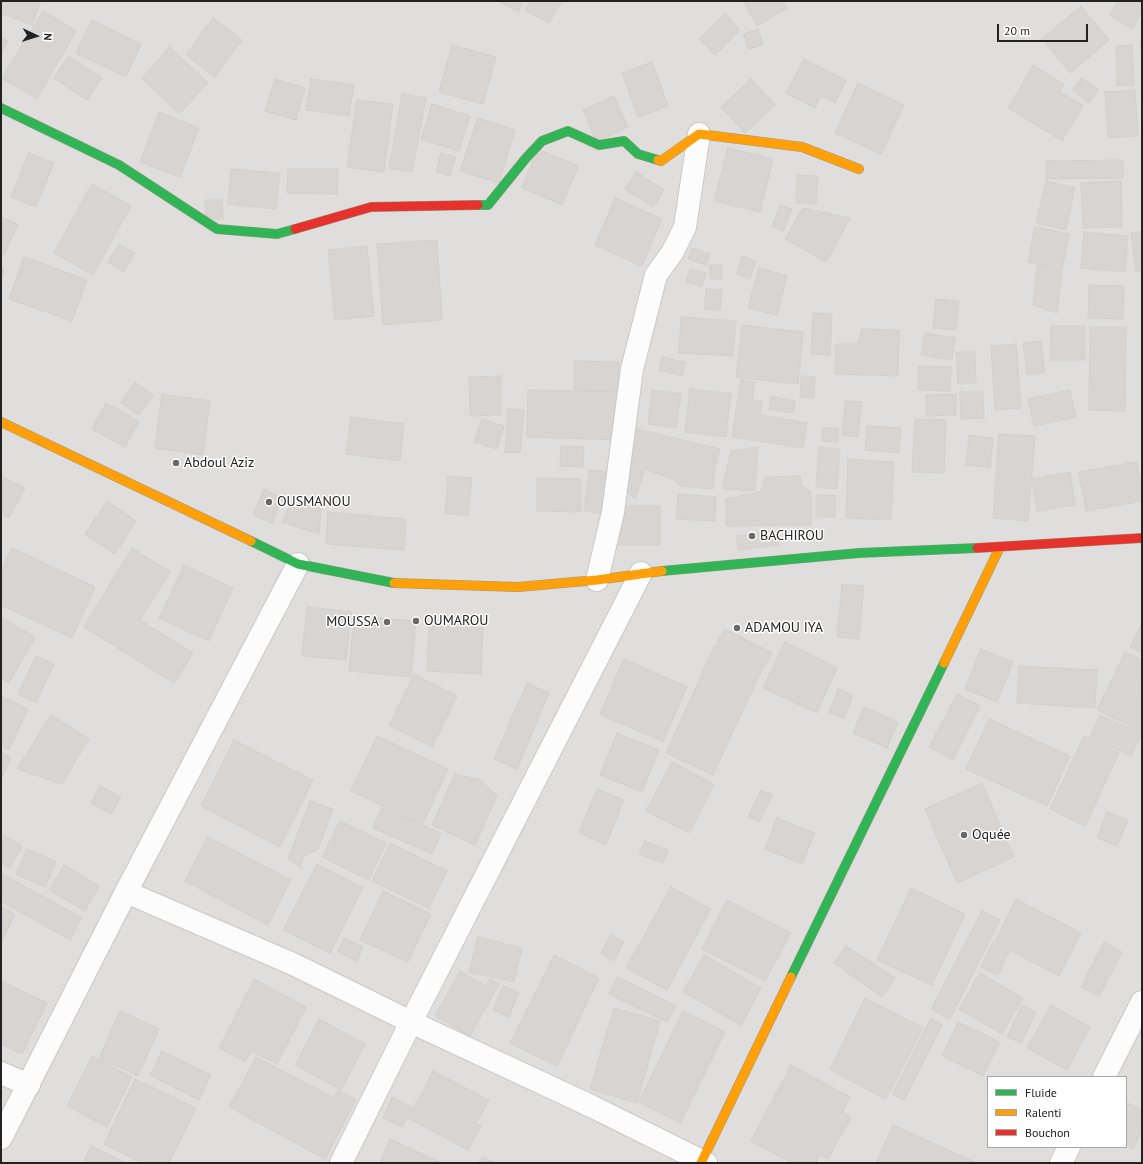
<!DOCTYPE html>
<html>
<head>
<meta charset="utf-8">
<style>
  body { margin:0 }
  #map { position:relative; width:1143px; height:1164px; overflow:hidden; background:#f0eeeb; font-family:"PT Sans",sans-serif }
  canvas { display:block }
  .frame { position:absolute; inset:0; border:2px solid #222; pointer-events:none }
  .legend { position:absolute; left:987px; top:1076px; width:140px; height:72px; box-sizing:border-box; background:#fff; border:1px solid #a7a7a7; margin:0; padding:5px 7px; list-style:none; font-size:12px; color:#222 }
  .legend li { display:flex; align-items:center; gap:8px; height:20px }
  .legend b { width:20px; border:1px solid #a7a7a7 }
  .north { position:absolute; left:16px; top:16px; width:40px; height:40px; -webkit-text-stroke:3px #fff; paint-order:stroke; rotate:94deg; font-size:11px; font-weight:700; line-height:16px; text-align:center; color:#222 }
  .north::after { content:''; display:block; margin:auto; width:14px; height:18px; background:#222; clip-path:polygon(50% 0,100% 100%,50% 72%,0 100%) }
  .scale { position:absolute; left:997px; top:24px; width:91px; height:18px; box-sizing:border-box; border:2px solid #222; border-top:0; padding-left:5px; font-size:12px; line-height:14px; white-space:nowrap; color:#222; -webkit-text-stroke:3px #fff; paint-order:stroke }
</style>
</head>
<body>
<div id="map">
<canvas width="1143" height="1164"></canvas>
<div class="frame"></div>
<ul class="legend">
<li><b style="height:5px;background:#30b455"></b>Fluide</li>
<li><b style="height:5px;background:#ff9f0a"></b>Ralenti</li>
<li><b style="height:5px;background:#e5322d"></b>Bouchon</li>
</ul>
<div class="north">N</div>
<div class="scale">20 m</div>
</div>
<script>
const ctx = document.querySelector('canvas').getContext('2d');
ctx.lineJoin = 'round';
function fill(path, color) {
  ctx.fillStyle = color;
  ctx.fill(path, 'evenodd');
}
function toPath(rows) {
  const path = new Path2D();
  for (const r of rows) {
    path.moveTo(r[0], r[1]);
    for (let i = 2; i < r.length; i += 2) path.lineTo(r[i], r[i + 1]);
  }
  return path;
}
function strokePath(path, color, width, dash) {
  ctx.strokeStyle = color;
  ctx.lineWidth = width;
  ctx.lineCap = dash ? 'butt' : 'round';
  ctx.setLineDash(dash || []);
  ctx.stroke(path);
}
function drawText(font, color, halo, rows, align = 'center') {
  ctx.font = font + ' "PT Sans",sans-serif';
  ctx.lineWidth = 3;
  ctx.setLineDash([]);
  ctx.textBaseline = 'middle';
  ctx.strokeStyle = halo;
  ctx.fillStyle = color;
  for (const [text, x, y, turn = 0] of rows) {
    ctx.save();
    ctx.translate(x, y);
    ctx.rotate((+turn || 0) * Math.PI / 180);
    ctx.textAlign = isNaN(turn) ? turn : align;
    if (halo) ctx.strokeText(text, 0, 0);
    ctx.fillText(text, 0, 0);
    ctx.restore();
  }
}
const residential = toPath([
  [1,1,1142,1,1142,1163,1,1163],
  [988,1077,1126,1077,1126,1147,988,1147]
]);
const building = toPath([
  [1,1,41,1,32,25,1,13,1,1],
  [498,1,524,1,518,12,498,1],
  [530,1,562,1,549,23,525,10,530,1],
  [743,1,783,1,787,8,757,26,743,1],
  [1118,1,1142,1,1142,12,1132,29,1110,15,1118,1],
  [1081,6,1109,40,1070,73,1042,39,1081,6],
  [43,11,76,31,37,99,2,78,43,11],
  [725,13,740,30,715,55,699,39,725,13],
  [213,18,242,40,215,77,186,55,213,18],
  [92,20,141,44,126,77,76,53,92,20],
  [758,29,763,45,748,49,744,34,758,29],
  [1,37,8,42,1,52,1,37],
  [1140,41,1142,41,1142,60,1140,41],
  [452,45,496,57,483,104,439,92,452,45],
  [1132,45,1134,85,1117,86,1116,46,1132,45],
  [170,47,208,83,179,114,142,78,170,47],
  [68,56,102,78,87,100,54,78,68,56],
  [804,59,846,80,835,103,821,96,815,108,786,93,804,59],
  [652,62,668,106,638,117,622,73,652,62],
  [1033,65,1064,84,1060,92,1083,106,1062,141,1008,108,1033,65],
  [1082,78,1098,90,1089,103,1073,90,1082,78],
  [275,79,305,88,296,120,265,111,275,79],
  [311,79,354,85,349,116,306,110,311,79],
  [751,79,775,105,745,133,721,107,751,79],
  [858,83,904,105,881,154,835,133,858,83],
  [1135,90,1138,136,1108,138,1105,92,1135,90],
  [402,94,426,98,412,172,389,168,402,94],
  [614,96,628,127,597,142,583,110,614,96],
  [357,100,393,104,384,172,347,167,357,100],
  [432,104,470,116,459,151,421,139,432,104],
  [159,112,199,128,180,177,140,162,159,112],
  [478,118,515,130,499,183,460,171,478,118],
  [728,148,773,159,760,212,714,201,728,148],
  [538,149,578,166,562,205,522,188,538,149],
  [29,153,54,163,36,207,11,197,29,153],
  [441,153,456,157,450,176,436,172,441,153],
  [1123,160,1123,178,1046,179,1046,161,1123,160],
  [231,169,280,173,276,209,228,204,231,169],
  [288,169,338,169,337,194,287,193,288,169],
  [636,172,664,190,653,207,625,189,636,172],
  [797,175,818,176,816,204,796,203,797,175],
  [1046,181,1075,188,1066,230,1036,223,1046,181],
  [1121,181,1122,227,1083,228,1081,183,1121,181],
  [92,184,131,206,93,275,54,253,92,184],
  [615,198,662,219,642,266,595,245,615,198],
  [205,200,222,200,223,219,206,219,205,200],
  [780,205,792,209,783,231,772,227,780,205],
  [803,208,850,218,826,262,785,239,803,208],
  [1,217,18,224,4,255,1,254,1,217],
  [1035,227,1069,234,1062,269,1028,262,1035,227],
  [1142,231,1142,271,1136,272,1131,233,1142,231],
  [1084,232,1128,236,1125,272,1081,268,1084,232],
  [437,240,442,320,383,325,377,244,437,240],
  [119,244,135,253,124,272,108,262,119,244],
  [367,246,374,316,335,320,328,250,367,246],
  [692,248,710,254,706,265,688,259,692,248],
  [742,256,756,261,750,278,737,274,742,256],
  [24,257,87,280,72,321,9,299,24,257],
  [710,265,722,265,722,279,710,279,710,265],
  [1037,265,1062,271,1057,313,1033,305,1037,265],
  [759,268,787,276,777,315,748,308,759,268],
  [1,269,4,270,1,280,1,269],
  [690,269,706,273,702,286,686,282,690,269],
  [1089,285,1124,286,1123,319,1088,318,1089,285],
  [706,289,722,290,720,310,704,309,706,289],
  [936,299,959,301,956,330,933,328,936,299],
  [813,313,832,314,830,355,811,354,813,313],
  [681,317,736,321,733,356,679,353,681,317],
  [742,325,803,332,798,384,736,377,742,325],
  [1051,326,1085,326,1085,360,1050,360,1051,326],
  [1090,327,1126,327,1125,411,1089,410,1090,327],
  [862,329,899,330,898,376,835,374,836,344,857,344,862,329],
  [925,333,955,338,952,360,921,355,925,333],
  [1041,341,1045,372,1027,375,1023,343,1041,341],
  [1016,344,1021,408,995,410,991,346,1016,344],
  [956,352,975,352,976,383,958,384,956,352],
  [662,357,685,362,682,376,659,370,662,357],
  [574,361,619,362,618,391,574,390,574,361],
  [918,366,951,367,950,391,918,390,918,366],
  [501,376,501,415,470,416,469,377,501,376],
  [801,376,815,377,814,398,800,397,801,376],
  [741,380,755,382,752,400,762,401,760,415,807,423,803,448,732,437,741,380],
  [135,382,153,395,139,415,121,403,135,382],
  [690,389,731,394,726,437,685,432,690,389],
  [528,390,621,392,620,440,527,437,528,390],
  [652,390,681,394,676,428,648,424,652,390],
  [1070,390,1076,417,1034,426,1028,399,1070,390],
  [960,392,983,392,984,418,961,419,960,392],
  [162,394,210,401,203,455,155,448,162,394],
  [956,394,956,415,926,416,926,395,956,394],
  [771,396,795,401,793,413,769,409,771,396],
  [845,401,862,402,858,437,842,435,845,401],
  [106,403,139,421,125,447,92,429,106,403],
  [508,409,524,410,520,453,505,452,508,409],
  [351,417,404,424,400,461,346,454,351,417],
  [482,419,504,426,497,449,474,442,482,419],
  [915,419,946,420,944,473,912,472,915,419],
  [867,426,901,428,899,453,865,450,867,426],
  [632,428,720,449,715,467,713,489,680,486,675,480,645,469,635,499,618,483,632,428],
  [823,428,838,428,838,442,822,441,823,428],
  [999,434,1035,436,1028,521,993,518,999,434],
  [969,435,993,438,990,467,966,465,969,435],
  [561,446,584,447,583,467,560,466,561,446],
  [758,447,755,491,722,489,731,451,758,447],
  [819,447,840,449,837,489,816,487,819,447],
  [848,459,894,462,891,520,846,518,848,459],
  [1137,462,1142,492,1142,501,1086,511,1079,472,1137,462],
  [589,470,611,472,605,514,584,511,589,470],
  [1070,472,1075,505,1037,511,1032,479,1070,472],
  [1,476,25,488,9,518,1,514,1,476],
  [448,476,472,478,468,516,445,513,448,476],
  [800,476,801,485,811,492,811,525,726,526,726,499,761,492,765,477,800,476],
  [537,478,581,479,581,512,537,511,537,478],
  [264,489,282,498,272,523,253,515,264,489],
  [678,494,716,497,715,521,676,519,678,494],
  [817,495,835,495,835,517,817,517,817,495],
  [107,501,136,521,115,554,85,534,107,501],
  [291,502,321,509,319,534,282,522,291,502],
  [616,506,660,506,660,545,616,545,616,506],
  [328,512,406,519,404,550,326,544,328,512],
  [777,531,779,545,738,550,736,536,777,531],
  [12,548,95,587,72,638,1,605,1,571,12,548],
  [132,548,170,572,140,620,193,653,174,683,84,627,132,548],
  [184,565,233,588,209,641,159,618,184,565],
  [842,584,864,586,859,639,837,637,842,584],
  [307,607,351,612,346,660,302,656,307,607],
  [354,616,416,621,411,677,349,671,354,616],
  [1,617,35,637,9,683,1,678,1,617],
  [1142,623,1142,653,1130,647,1142,623],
  [429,626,483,628,481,674,427,671,429,626],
  [725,629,772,653,765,667,717,643,725,629],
  [785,642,837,668,817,713,763,688,785,642],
  [715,645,763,667,713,775,666,753,715,645],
  [981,649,1013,662,997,702,965,689,981,649],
  [1125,652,1142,660,1142,682,1139,689,1142,690,1142,732,1097,710,1125,652],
  [36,656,54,664,36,703,18,694,36,656],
  [624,659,687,687,663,742,600,714,624,659],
  [1019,666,1097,670,1095,708,1017,703,1019,666],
  [414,674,457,696,432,747,389,725,414,674],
  [527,683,549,693,517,769,494,759,527,683],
  [838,689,853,695,844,718,829,713,838,689],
  [957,694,980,706,953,760,929,747,957,694],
  [1,696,28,709,9,750,1,746,1,696],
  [864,707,898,722,887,748,853,733,864,707],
  [51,715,89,739,62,784,17,769,51,715],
  [1100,715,1142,734,1131,756,1090,737,1100,715],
  [989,719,1070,756,1047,806,966,769,989,719],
  [617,733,659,750,642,792,600,775,617,733],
  [377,736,448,769,422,825,351,791,377,736],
  [1084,736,1119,753,1085,826,1050,809,1084,736],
  [234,740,313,780,280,847,201,806,234,740],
  [1,752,11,757,1,780,1,752],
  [672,762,714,784,689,833,646,811,672,762],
  [455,774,480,780,497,796,475,845,432,825,455,774],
  [982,783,1014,857,957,883,925,809,982,783],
  [100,786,121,797,111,814,91,803,100,786],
  [597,789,624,800,606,845,579,833,597,789],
  [761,790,772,795,759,822,748,817,761,790],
  [310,801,333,809,318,849,303,857,301,868,288,859,310,801],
  [382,808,441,833,432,854,373,828,382,808],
  [1107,812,1128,820,1117,846,1097,838,1107,812],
  [777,818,815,833,802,864,765,849,777,818],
  [340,821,386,843,369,880,322,857,340,821],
  [1,834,22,846,10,868,1,863,1,834],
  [208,837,291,880,268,925,185,881,208,837],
  [645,841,668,850,663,863,639,854,645,841],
  [390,843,447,871,429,908,372,881,390,843],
  [27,849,56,862,45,887,16,874,27,849],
  [317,864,363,888,330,953,283,930,317,864],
  [64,865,99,886,85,911,49,890,64,865],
  [1,873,82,918,70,940,1,901,1,873],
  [671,887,711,909,667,990,626,968,671,887],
  [911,888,965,914,932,985,877,960,911,888],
  [383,891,431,914,408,962,360,940,383,891],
  [1016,899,1081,933,1059,976,995,942,1016,899],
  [727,900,791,933,765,981,702,949,727,900],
  [1,907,15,914,1,943,1,907],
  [982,911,1000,920,950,1019,931,1009,982,911],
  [611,935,624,942,614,961,601,953,611,935],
  [478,937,522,948,514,982,469,972,478,937],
  [344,938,363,947,357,961,338,952,344,938],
  [1104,942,1122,952,1099,996,1081,987,1104,942],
  [992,943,1009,951,998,975,981,967,992,943],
  [846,946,895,978,882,997,834,963,846,946],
  [554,955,599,978,557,1066,510,1043,554,955],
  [704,955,761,988,741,1025,683,992,704,955],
  [460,971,486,986,490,979,499,984,470,1036,435,1016,460,971],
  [980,973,1023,998,1002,1034,959,1009,980,973],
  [618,977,676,1006,667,1022,609,994,618,977],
  [254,979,306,1007,277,1064,251,1051,245,1062,219,1048,254,979],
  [1,981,47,1003,22,1054,1,1044,1,981],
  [503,986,519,992,509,1017,493,1010,503,986],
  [865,998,923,1028,886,1099,830,1070,865,998],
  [1022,1005,1036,1012,1021,1043,1007,1037,1022,1005],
  [1051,1005,1090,1027,1067,1070,1027,1048,1051,1005],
  [614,1008,660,1021,637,1103,590,1089,614,1008],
  [120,1011,159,1029,138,1076,99,1058,120,1011],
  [683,1011,725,1032,680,1123,639,1102,683,1011],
  [931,1018,942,1025,904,1100,892,1094,931,1018],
  [319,1019,365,1044,341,1090,295,1065,319,1019],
  [958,1022,1000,1042,983,1076,942,1056,958,1022],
  [162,1051,211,1075,199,1100,150,1075,162,1051],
  [92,1056,132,1077,107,1127,67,1106,92,1056],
  [256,1057,334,1098,338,1090,356,1100,325,1159,229,1107,256,1057],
  [791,1065,850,1097,843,1112,851,1117,828,1159,820,1155,816,1163,792,1163,751,1141,791,1065],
  [433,1071,489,1100,477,1122,422,1093,433,1071],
  [135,1079,196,1108,169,1163,142,1163,104,1144,135,1079],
  [421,1094,481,1126,468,1150,408,1118,421,1094],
  [392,1097,412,1107,402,1127,383,1118,392,1097],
  [1126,1102,1142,1110,1142,1130,1133,1149,1126,1146,1126,1102],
  [893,1125,977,1163,876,1163,893,1125],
  [390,1139,442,1163,380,1163,390,1139],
  [91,1146,126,1163,83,1163,91,1146],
  [482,1157,496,1163,479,1163,482,1157]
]);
const street = toPath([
  [597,580,613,512,632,369,656,275,672,253,685,227,699,134],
  [126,892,293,964,411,1022,591,1106,706,1163],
  [1,1073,29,1085],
  [1104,1077,1142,1002],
  [1,1138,126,892,298,564],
  [341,1163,411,1022,641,573],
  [1061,1163,1069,1147]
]);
const fast = toPath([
  [1,108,119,165,217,229,277,234,295,229],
  [478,205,488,205,526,158,542,141,568,131,599,145,624,141,638,154,658,160],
  [251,541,298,564,394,583],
  [662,571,859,553,977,548],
  [791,977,944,663]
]);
const slow = toPath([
  [658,160,661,161,699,134,802,147,859,169],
  [1,422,251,541],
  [394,583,518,587,597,580,662,571],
  [944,663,1000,547],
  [701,1163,791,977]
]);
const jam = toPath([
  [295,229,371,207,478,205],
  [977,548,1142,538]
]);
const markers = [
  [176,463,4,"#6a6968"],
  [269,502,4,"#6a6968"],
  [752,536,4,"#6a6968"],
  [416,621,4,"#6a6968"],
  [387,622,4,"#6a6968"],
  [737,628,4,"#6a6968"],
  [964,835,4,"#6a6968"]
];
const poiNames = [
  ["Abdoul Aziz",184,463],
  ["OUSMANOU",277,502],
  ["BACHIROU",760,536],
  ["OUMAROU",424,621],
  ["MOUSSA",379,622,"right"],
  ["ADAMOU IYA",745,628],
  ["Oquée",972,835]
];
fill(residential, '#dfdedc');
fill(building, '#d7d4d2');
strokePath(building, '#d3d0cc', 1);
strokePath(street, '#c9c8c7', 24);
strokePath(fast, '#999a82', 10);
strokePath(slow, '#999a82', 10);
strokePath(jam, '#999a82', 10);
strokePath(street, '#fdfcfc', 22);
strokePath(fast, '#30b455', 9);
strokePath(slow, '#ff9f0a', 9);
strokePath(jam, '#e5322d', 9);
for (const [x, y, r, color] of markers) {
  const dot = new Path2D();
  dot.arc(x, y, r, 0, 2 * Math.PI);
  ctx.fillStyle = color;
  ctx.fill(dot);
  strokePath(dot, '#fff', 1.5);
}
drawText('14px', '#222', '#fff', poiNames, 'left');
</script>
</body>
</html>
